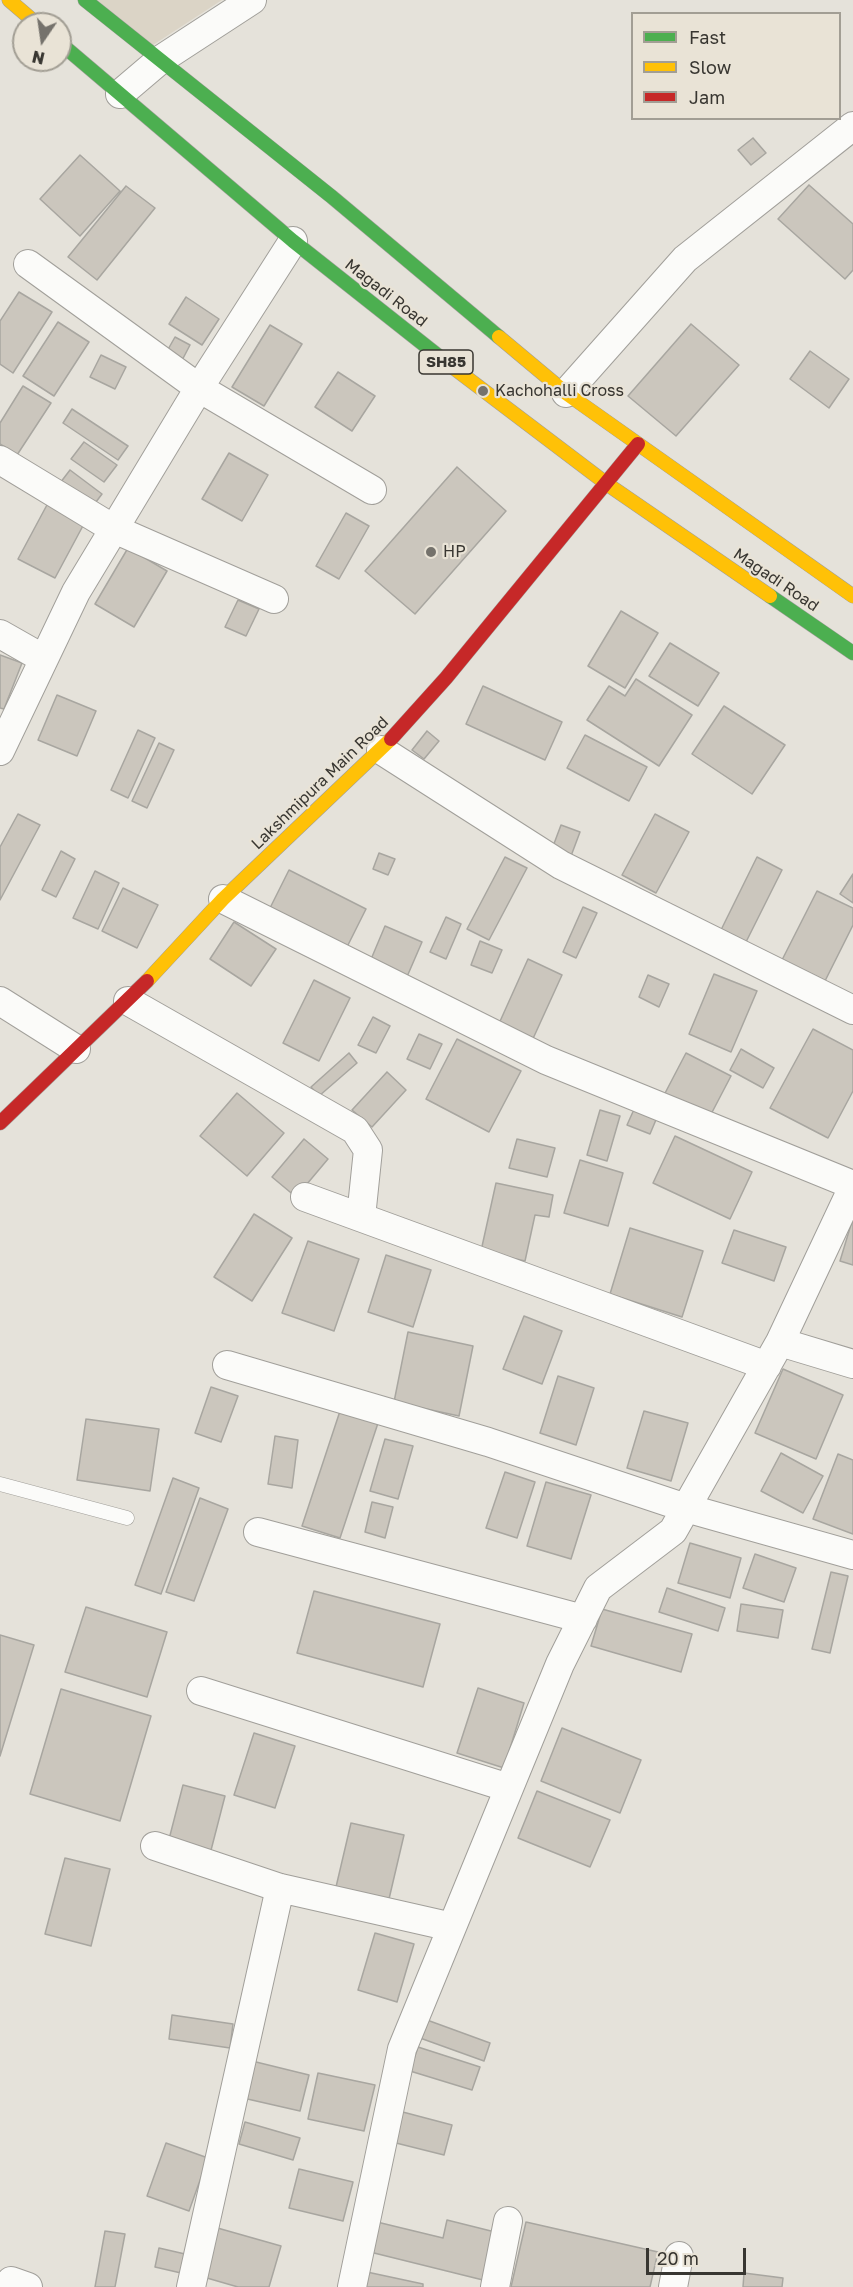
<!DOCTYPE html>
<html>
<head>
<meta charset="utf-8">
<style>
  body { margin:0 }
  #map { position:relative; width:853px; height:2287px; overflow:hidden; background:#e5e2da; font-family:"Golos Text",sans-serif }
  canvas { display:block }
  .legend { position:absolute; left:631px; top:12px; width:210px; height:108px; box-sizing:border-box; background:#e9e3d6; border:2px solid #a29e94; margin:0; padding:8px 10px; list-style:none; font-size:18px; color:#383631 }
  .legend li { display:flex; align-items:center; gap:12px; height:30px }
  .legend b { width:30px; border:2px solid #a29e94 }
  .north { position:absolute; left:12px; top:12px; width:60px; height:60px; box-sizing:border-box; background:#e9e3d6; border:2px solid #a29e94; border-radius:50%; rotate:193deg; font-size:16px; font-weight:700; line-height:24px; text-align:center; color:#383631 }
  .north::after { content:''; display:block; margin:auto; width:21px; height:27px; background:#75726c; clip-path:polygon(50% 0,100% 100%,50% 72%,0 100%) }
  .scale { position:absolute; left:646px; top:2248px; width:100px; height:27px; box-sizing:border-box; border:3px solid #383631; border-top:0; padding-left:8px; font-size:18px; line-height:21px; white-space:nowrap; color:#383631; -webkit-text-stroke:4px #e9e3d6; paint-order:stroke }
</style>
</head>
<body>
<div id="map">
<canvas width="853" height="2287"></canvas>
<ul class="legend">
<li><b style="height:8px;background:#4caf50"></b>Fast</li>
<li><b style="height:8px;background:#ffc107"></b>Slow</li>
<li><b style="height:8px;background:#c62828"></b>Jam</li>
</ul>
<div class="north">N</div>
<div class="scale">20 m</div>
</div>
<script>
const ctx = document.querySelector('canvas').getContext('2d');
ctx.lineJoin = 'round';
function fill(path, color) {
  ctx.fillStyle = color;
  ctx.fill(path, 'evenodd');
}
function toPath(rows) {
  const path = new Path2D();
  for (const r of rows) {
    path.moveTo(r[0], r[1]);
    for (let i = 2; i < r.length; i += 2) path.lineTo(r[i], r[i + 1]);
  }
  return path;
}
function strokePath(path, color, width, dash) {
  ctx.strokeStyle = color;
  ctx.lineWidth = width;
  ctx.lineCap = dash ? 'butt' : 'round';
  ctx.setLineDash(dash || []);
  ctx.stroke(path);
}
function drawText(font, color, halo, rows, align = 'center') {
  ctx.font = font + ' "Golos Text",sans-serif';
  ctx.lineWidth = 4.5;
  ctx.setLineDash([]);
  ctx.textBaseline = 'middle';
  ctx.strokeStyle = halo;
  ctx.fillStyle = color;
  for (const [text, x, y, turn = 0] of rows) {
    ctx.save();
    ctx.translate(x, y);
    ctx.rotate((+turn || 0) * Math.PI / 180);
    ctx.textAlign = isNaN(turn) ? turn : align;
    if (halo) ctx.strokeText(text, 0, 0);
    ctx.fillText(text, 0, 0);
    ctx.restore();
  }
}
const built = toPath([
  [97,0,222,0,153,45]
]);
const building = toPath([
  [753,138,766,153,751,165,738,150,753,138],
  [80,155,120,191,80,236,40,199,80,155],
  [809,185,853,224,853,270,845,279,778,219,809,185],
  [126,186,155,208,97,280,68,257,126,186],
  [19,292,52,312,13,373,0,364,0,321,19,292],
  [186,297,219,319,202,345,169,324,186,297],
  [58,322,89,342,54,396,23,376,58,322],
  [691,324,739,365,676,436,628,396,691,324],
  [270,325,302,344,264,406,232,387,270,325],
  [175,337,190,345,178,368,162,360,175,337],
  [810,351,849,379,829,408,790,379,810,351],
  [101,355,126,367,115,389,90,377,101,355],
  [338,372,375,396,352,431,315,407,338,372],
  [23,386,51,403,17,455,0,444,0,423,23,386],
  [72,409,128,446,118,460,63,423,72,409],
  [84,442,117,465,104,482,71,459,84,442],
  [229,453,268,475,242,521,202,499,229,453],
  [457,467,506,511,415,614,365,571,457,467],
  [70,470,102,494,90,510,57,487,70,470],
  [48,503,85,522,55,578,18,559,48,503],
  [346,513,369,526,339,579,316,566,346,513],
  [128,548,167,571,134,627,95,604,128,548],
  [238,600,259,609,246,636,225,627,238,600],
  [621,611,658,633,625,688,588,666,621,611],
  [670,643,719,673,698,706,649,676,670,643],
  [0,655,22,663,4,709,0,708,0,655],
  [636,679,692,715,659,766,587,720,609,686,625,696,636,679],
  [483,686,562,722,545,760,466,724,483,686],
  [57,695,96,711,77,756,38,740,57,695],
  [724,706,785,745,752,794,692,754,724,706],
  [138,730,155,738,128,798,111,790,138,730],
  [427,731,439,741,424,759,412,750,427,731],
  [585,735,647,767,629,801,567,768,585,735],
  [159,743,174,750,147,808,132,801,159,743],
  [18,814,40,825,0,900,0,847,18,814],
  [655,814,689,832,656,893,622,875,655,814],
  [561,825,580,832,571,856,552,849,561,825],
  [61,851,75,859,56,897,42,890,61,851],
  [379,853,395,859,388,875,373,869,379,853],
  [505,857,527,868,489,940,467,929,505,857],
  [757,857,782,870,744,946,719,934,757,857],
  [289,870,366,909,345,951,268,912,289,870],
  [95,871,119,883,98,929,73,918,95,871],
  [853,874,853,903,840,894,853,874],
  [123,888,158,905,137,948,102,931,123,888],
  [817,891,853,908,853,925,825,981,782,960,817,891],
  [583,907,597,913,576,958,563,952,583,907],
  [446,917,461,924,446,959,430,952,446,917],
  [234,922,276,949,251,986,210,959,234,922],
  [385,926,422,942,406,979,369,964,385,926],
  [480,941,502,950,492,973,471,965,480,941],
  [528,959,562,975,531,1043,497,1028,528,959],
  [714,974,757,991,731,1052,689,1034,714,974],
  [648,975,669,984,659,1007,639,997,648,975],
  [314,980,350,998,319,1061,283,1043,314,980],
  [373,1017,390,1026,376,1053,358,1045,373,1017],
  [813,1029,853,1050,853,1091,828,1138,770,1108,813,1029],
  [419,1034,442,1044,430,1069,407,1059,419,1034],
  [457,1039,521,1071,489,1132,426,1099,457,1039],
  [741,1049,774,1068,763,1088,730,1070,741,1049],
  [349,1053,357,1063,319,1096,311,1087,349,1053],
  [686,1053,731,1076,708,1120,663,1097,686,1053],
  [387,1072,406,1090,372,1127,352,1110,387,1072],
  [237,1093,284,1133,247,1176,200,1136,237,1093],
  [636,1105,658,1115,650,1134,627,1125,636,1105],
  [600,1110,620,1116,607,1161,587,1155,600,1110],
  [675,1136,752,1172,730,1219,653,1183,675,1136],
  [304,1139,328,1159,296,1197,272,1177,304,1139],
  [517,1139,555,1148,547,1177,509,1168,517,1139],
  [580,1160,623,1173,608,1226,564,1213,580,1160],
  [496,1183,553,1195,549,1217,535,1215,525,1261,481,1251,496,1183],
  [254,1214,292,1238,252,1301,214,1277,254,1214],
  [853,1218,853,1265,840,1261,853,1218],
  [630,1228,703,1251,682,1317,610,1294,630,1228],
  [734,1230,786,1247,774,1281,722,1263,734,1230],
  [308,1241,359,1259,334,1331,282,1313,308,1241],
  [386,1255,431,1270,413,1327,368,1312,386,1255],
  [524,1316,562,1331,542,1384,503,1369,524,1316],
  [408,1332,473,1346,459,1416,394,1402,408,1332],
  [783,1369,843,1395,816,1459,755,1433,783,1369],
  [558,1376,594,1388,576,1445,540,1433,558,1376],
  [211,1387,238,1396,221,1442,195,1433,211,1387],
  [342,1405,380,1417,340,1538,302,1526,342,1405],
  [644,1411,688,1423,671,1481,627,1468,644,1411],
  [86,1419,159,1429,150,1491,77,1480,86,1419],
  [275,1436,298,1440,292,1488,268,1484,275,1436],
  [385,1439,413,1446,398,1499,370,1491,385,1439],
  [781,1453,823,1476,803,1513,761,1491,781,1453],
  [838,1454,853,1460,853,1534,813,1519,838,1454],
  [505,1472,535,1482,517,1538,486,1528,505,1472],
  [173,1478,199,1488,161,1594,135,1585,173,1478],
  [546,1482,591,1495,571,1559,527,1546,546,1482],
  [200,1498,228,1509,194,1601,166,1592,200,1498],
  [372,1502,393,1507,385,1538,365,1532,372,1502],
  [690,1543,741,1558,730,1598,678,1583,690,1543],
  [755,1554,796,1568,784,1602,743,1588,755,1554],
  [831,1572,848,1576,830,1653,812,1649,831,1572],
  [667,1588,725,1608,718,1631,659,1612,667,1588],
  [314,1591,440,1624,423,1687,297,1653,314,1591],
  [741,1604,783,1610,778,1638,737,1631,741,1604],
  [86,1607,167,1632,147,1697,65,1672,86,1607],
  [602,1609,692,1634,681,1672,591,1646,602,1609],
  [0,1635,34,1645,0,1756,0,1635],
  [478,1688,524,1703,504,1768,457,1753,478,1688],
  [61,1689,151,1716,120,1821,30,1794,61,1689],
  [562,1728,641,1760,620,1813,541,1781,562,1728],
  [254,1733,295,1746,275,1808,234,1795,254,1733],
  [183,1785,225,1796,209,1858,167,1847,183,1785],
  [537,1791,610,1820,590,1867,518,1838,537,1791],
  [351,1823,404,1835,389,1899,336,1887,351,1823],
  [65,1858,110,1869,91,1946,45,1934,65,1858],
  [375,1933,414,1944,397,2002,358,1990,375,1933],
  [172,2015,233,2024,230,2048,169,2039,172,2015],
  [427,2020,490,2043,484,2061,420,2038,427,2020],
  [418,2047,480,2067,472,2090,410,2071,418,2047],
  [252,2061,309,2075,300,2111,243,2098,252,2061],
  [318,2073,375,2085,364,2131,308,2119,318,2073],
  [399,2111,452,2125,444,2155,392,2142,399,2111],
  [245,2122,300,2138,293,2160,239,2144,245,2122],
  [166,2143,208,2158,189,2211,147,2196,166,2143],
  [299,2169,353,2182,343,2221,289,2208,299,2169],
  [447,2220,499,2233,487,2281,370,2252,377,2222,443,2238,447,2220],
  [526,2222,658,2252,650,2287,511,2287,526,2222],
  [214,2227,281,2246,269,2287,238,2287,200,2276,214,2227],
  [105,2231,125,2234,115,2287,95,2287,105,2231],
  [159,2248,185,2254,181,2273,155,2267,159,2248],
  [367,2272,423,2284,423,2287,364,2287,367,2272],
  [744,2273,783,2278,782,2287,743,2287,744,2273]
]);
const lane = toPath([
  [0,1484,127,1518]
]);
const street = toPath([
  [120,94,160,60,252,0],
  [28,264,199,388,372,490],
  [566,393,685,259,853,126],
  [0,460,114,529,274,599],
  [0,634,44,659],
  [381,750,561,865,853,1010],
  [0,751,76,592,199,388,293,241],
  [223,899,546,1060,853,1185],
  [0,1001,76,1049],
  [128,1001,355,1130,368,1150,361,1217],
  [305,1197,767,1366],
  [780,1342,853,1364],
  [227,1365,488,1442,686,1508,853,1555],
  [258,1532,583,1619],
  [201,1691,509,1788],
  [155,1846,280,1888,452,1927],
  [11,2281,28,2287],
  [191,2287,280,1888],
  [352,2287,402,2049,560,1664,598,1588,673,1531,780,1342,853,1187],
  [495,2287,508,2221],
  [673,2287,679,2256]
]);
const fast = toPath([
  [85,0,332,197,499,337],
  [60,43,293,241,446,362],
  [770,596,853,653]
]);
const slow = toPath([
  [9,0,37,24],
  [499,337,566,393,853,596],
  [446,362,607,484,770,596],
  [147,981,223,899,391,739]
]);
const jam = toPath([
  [391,739,446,678,638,444],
  [0,1123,147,981]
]);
const markers = [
  [483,391,6,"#75726c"],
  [431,552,6,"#75726c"]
];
const shields = [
  [446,362,54]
];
const shieldNames = [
  ["SH85",446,362]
];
const streetNames = [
  ["Magadi Road",386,293,38],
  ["Magadi Road",776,580,34],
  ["Lakshmipura Main Road",320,783,-44]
];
const poiNames = [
  ["Kachohalli Cross",495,391],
  ["HP",443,552]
];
fill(built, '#dbd4c6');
fill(building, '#cbc6bd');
strokePath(building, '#a8a6a0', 1.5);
strokePath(lane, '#a19f9a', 15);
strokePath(street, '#a19f9a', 30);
strokePath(fast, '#a19f9a', 15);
strokePath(slow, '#a19f9a', 15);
strokePath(jam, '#a19f9a', 15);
strokePath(lane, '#fbfbf9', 14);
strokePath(street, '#fbfbf9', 28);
strokePath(fast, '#4caf50', 14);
strokePath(slow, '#ffc107', 14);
strokePath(jam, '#c62828', 14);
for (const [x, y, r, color] of markers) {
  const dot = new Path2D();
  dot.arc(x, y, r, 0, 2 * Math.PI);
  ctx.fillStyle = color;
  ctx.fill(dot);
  strokePath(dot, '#e9e3d6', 2);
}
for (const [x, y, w] of shields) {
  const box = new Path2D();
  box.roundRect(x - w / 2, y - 12, w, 24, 4.5);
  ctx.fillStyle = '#e9e3d6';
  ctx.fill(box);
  strokePath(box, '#383631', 1.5);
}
drawText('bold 15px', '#383631', null, shieldNames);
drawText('16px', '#383631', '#e9e3d6', streetNames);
drawText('16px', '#383631', '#e9e3d6', poiNames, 'left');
</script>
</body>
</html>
